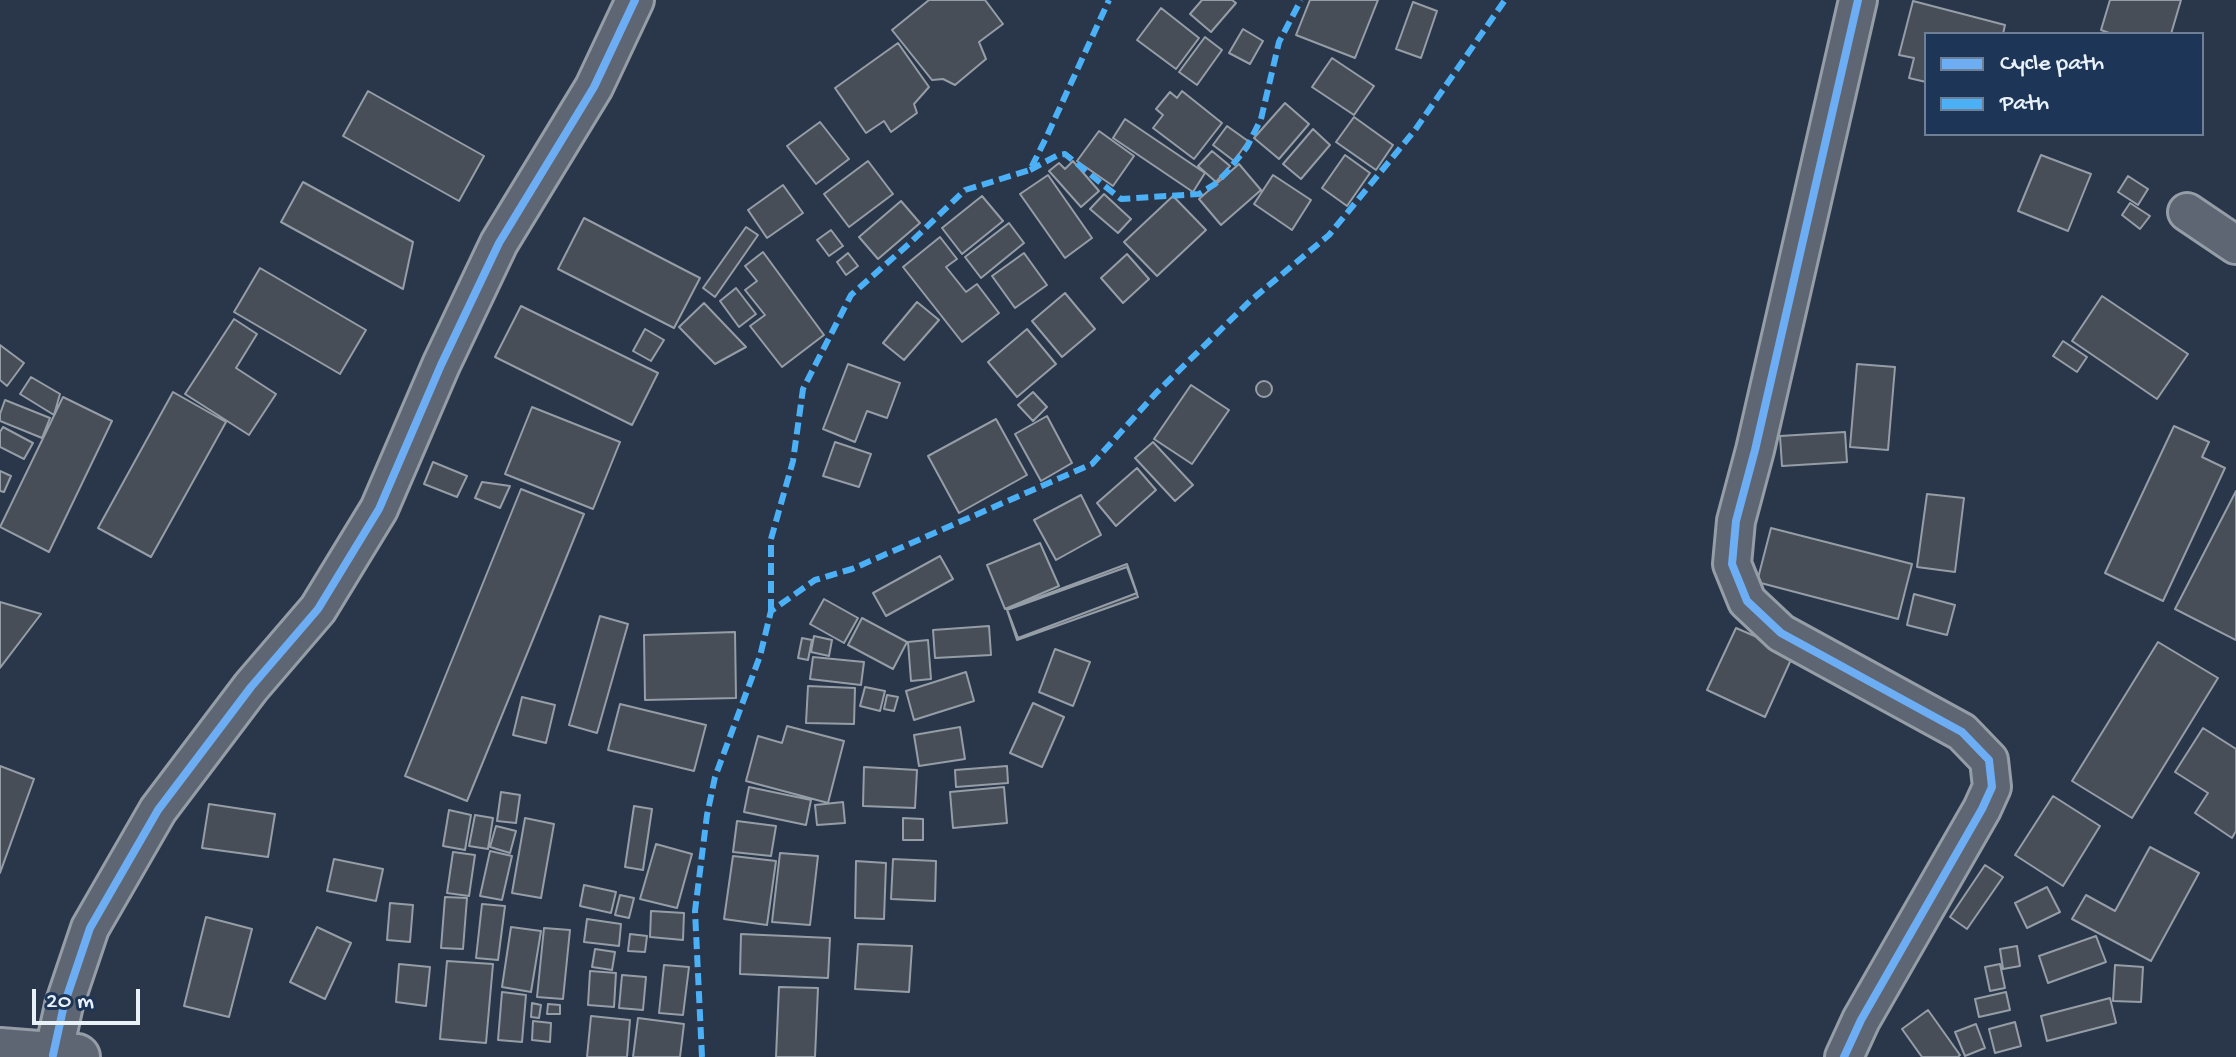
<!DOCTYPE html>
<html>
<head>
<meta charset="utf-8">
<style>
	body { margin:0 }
	#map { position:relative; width:2236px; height:1057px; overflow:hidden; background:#2a374a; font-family:"Gochi Hand",sans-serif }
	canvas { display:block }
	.legend { position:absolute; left:1924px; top:32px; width:280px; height:104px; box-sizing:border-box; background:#1d3557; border:2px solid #6e8097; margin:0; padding:10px 14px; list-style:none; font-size:24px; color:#e8f1f8 }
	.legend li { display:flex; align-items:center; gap:16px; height:40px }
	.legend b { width:40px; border:2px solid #6e8097 }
	.scale { position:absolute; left:32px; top:989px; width:108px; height:36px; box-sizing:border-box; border:4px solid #e8f1f8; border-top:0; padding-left:10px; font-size:24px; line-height:28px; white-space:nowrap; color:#e8f1f8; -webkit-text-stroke:6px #1d3557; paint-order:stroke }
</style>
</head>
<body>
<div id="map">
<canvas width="2236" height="1057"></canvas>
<ul class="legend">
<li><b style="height:10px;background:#6dadf4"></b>Cycle path</li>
<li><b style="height:10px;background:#4cb0f7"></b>Path</li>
</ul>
<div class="scale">20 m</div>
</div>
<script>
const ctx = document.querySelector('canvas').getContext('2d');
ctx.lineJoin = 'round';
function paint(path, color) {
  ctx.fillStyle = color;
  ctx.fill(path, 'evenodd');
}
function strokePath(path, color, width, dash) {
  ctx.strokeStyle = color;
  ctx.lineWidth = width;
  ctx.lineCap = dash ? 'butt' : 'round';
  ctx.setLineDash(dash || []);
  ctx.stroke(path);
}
const building = new Path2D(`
	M929,0H985L1003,24L979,42L986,59L955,85L943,79L932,80L892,30Z
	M1202,0H1232L1236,3L1211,32L1190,14Z
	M1310,0H1378L1355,58L1296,35Z
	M2110,0H2181L2171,34H2112L2101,30Z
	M1913,1L2005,25L2003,34H1926V82L1909,78L1914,58L1899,55Z
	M1413,2L1437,11L1421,58L1396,49Z
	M1161,8L1199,38L1176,69L1137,40Z
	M1243,29L1263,41L1250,64L1229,53Z
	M1205,37L1222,50L1197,85L1179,72Z
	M898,43L929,87L914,104L917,113L891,132L884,121L866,133L835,88Z
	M1332,58L1374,86L1354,115L1312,87Z
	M368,91L484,156L459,201L343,136Z
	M1182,91L1222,123L1194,159L1153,128L1163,115L1156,109L1170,92L1177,98Z
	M1285,103L1309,124L1279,159L1254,138Z
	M1354,117L1393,145L1376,170L1336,142Z
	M1125,119L1205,173L1193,192L1113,138Z
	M820,122L849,159L816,184L787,146Z
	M1227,126L1248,141L1234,161L1213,145Z
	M1313,129L1330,145L1301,179L1283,164Z
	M1099,131L1134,156L1113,186L1077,161Z
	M1212,151L1230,166L1216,182L1198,166Z
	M1345,155L1370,173L1347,206L1322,188Z
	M2041,155L2091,174L2068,231L2018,211Z
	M868,161L893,194L849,227L824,194Z
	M1073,161L1099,191L1081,207L1049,171L1059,163L1065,169Z
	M1239,164L1261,190L1221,225L1199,199Z
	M1048,175L1092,238L1065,258L1020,194Z
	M1273,175L1311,200L1292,230L1254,204Z
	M2128,176L2148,189L2138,205L2118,192Z
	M303,182L413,242L403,289L281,222Z
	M783,185L803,213L767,238L748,210Z
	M1104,194L1131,219L1118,233L1090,209Z
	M982,196L1003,221L962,254L942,228Z
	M1173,196L1206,230L1157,276L1124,242Z
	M901,201L920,223L878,259L859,237Z
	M2130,203L2150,216L2140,229L2122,215Z
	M584,218L700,278L674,328L558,269Z
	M1009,223L1024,243L981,278L965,257Z
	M746,227L758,235L715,297L703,288Z
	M831,230L843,246L829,256L817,240Z
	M940,237L957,259L946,267L966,292L977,284L999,313L962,342L903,267Z
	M763,252L824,335L782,367L750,326L765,315L745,290L757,281L745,266Z
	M848,253L858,266L846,275L837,262Z
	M1024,253L1047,285L1015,308L992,276Z
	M1127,254L1149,279L1123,303L1101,278Z
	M260,268L366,330L340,374L234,312Z
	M736,288L756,314L739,327L720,301Z
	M1065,293L1095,329L1062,357L1032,321Z
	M2102,296L2188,354L2157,399L2072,341Z
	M917,302L939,320L904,360L883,343Z
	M704,303L746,347L715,364L679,327Z
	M521,306L658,373L632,425L495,357Z
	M234,319L257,334L236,368L276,394L249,435L185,394Z
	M645,329L664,340L651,361L633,351Z
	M1027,329L1056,364L1017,397L988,362Z
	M2063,341L2087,357L2077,372L2053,356Z
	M0,345L24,363L7,386L0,380Z
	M848,364L900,383L887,418L867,411L855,442L823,429Z
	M1857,364L1895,367L1888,450L1850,447Z
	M31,377L60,394L54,415L20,394Z
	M1256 389a8 8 0 1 1 16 0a8 8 0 1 1-16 0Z
	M1191,385L1229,410L1192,464L1154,439Z
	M173,392L226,422L151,557L98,528Z
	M1033,392L1047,407L1033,421L1018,405Z
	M63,397L112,421L49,552L0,527Z
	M5,400L50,418L42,438L0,421V414Z
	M532,407L620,442L593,509L505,474Z
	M1047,416L1072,463L1041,481L1015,434Z
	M996,419L1027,475L959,513L928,456Z
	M2174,426L2209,442L2202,457L2225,468L2163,601L2105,573Z
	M3,427L33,443L24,459L0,447V432Z
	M1845,432L1847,462L1782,466L1780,436Z
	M835,442L871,454L859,487L823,476Z
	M1153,442L1193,485L1175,501L1135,458Z
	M433,462L467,476L457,497L424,484Z
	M1137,468L1156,490L1116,526L1097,503Z
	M0,471L11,476L4,492L0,491Z
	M482,482L510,486L500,508L475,498Z
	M521,489L584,514L467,801L405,776Z
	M2236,491V640L2175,609Z
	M1927,494L1964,498L1955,572L1917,567Z
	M1081,495L1101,535L1056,560L1034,520Z
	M1771,528L1912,564L1898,619L1757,582Z
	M1040,543L1059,586L1005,609L987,565Z
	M940,556L953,579L886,616L873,593Z
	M1127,564L1137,593L1018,638L1007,609Z
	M1127,567L1138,597L1017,640L1007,610Z
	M1914,594L1955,605L1947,635L1907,625Z
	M824,599L858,618L844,643L810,624Z
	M0,602L41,614L0,668Z
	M600,616L628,624L597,733L569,725Z
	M862,618L907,642L893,669L848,645Z
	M989,626L991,655L935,658L933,630Z
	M1736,628L1794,653L1765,717L1707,690Z
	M735,632L736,698L645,700L644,635Z
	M814,636L832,640L829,656L811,652Z
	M802,638L812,640L808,660L798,658Z
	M928,640L931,679L911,681L908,642Z
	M2158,642L2218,678L2132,818L2072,781Z
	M1055,649L1090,662L1073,706L1039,692Z
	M813,657L864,662L861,685L810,679Z
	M966,672L974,701L914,720L906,691Z
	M808,686L855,688L854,724L806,723Z
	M865,687L885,691L880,711L860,706Z
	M887,695L898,697L894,711L884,709Z
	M522,697L555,705L546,743L513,735Z
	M1033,703L1064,717L1042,767L1010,753Z
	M620,704L706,725L694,771L608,750Z
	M787,726L844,741L828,803L746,781L758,736L782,743Z
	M960,727L965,759L919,766L914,735Z
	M2203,728L2236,749V831L2232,838L2195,813L2208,793L2175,772Z
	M0,766L34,779L0,873Z
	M1007,766L1008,783L956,787L955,770Z
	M864,767L917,770L915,808L863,806Z
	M749,787L811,800L806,825L744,812Z
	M1004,787L1007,823L953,828L950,792Z
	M501,792L520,795L516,823L497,821Z
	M2053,796L2100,826L2063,886L2015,855Z
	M843,802L845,823L817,825L815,805Z
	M209,804L275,814L268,857L202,848Z
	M634,806L652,809L643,870L625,867Z
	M449,810L471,815L465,850L443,846Z
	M475,815L493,818L488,849L469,846Z
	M525,818L554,824L541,898L512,893Z
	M903,818L923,819V840H903Z
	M737,821L776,826L771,856L733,852Z
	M496,826L516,831L510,853L490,847Z
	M656,844L692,854L677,908L640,899Z
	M2150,847L2199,873L2151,961L2072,919L2086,895L2115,911Z
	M490,851L512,856L502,900L480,896Z
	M453,852L475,855L469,896L447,893Z
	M780,853L818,856L810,925L772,922Z
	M733,856L776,861L767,925L724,919Z
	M334,859L383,869L376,901L327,891Z
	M893,859L936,861L935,901L891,899Z
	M856,861L886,863L884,919L855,918Z
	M1985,865L2003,877L1967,929L1950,917Z
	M584,885L616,892L611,913L580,906Z
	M2047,887L2060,912L2027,928L2015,903Z
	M620,895L634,898L629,918L615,915Z
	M445,897L467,898L463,949L441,948Z
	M390,903L413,905L410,942L387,940Z
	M482,904L505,906L498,960L476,958Z
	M651,911L684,913L683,940L650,937Z
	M206,917L252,929L229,1017L184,1006Z
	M587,919L621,924L619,946L584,942Z
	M317,927L351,943L325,999L290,982Z
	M511,927L541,931L531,992L502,987Z
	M544,928L570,930L563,999L537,997Z
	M630,934L647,936L645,952L628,951Z
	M741,934L830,938L828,978L740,974Z
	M2096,936L2106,962L2048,983L2039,956Z
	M858,944L912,946L909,992L855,989Z
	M2017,946L2020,966L2003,969L2000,949Z
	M595,949L615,952L612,970L592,967Z
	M447,961L493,964L486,1043L440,1039Z
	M399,964L430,967L426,1006L396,1002Z
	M2000,964L2005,988L1990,991L1985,967Z
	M664,965L689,967L683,1015L659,1013Z
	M2115,965L2143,967L2141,1002L2113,1001Z
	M590,971L616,973L614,1007L588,1005Z
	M622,975L646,977L643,1010L619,1008Z
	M779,987L818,988L815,1057H776Z
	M502,992L526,995L522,1042L498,1040Z
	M2006,992L2010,1010L1979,1017L1975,999Z
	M2110,998L2116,1023L2047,1041L2041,1016Z
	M532,1003L541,1005L539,1018L531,1017Z
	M548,1004L560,1005V1014H547Z
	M1928,1010L1960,1055L1958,1057H1922L1902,1029Z
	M591,1016L630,1020L627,1057H587Z
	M638,1018L684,1024L680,1057H633Z
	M533,1021L551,1023L550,1042L532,1040Z
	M2015,1022L2021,1046L1995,1053L1989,1029Z
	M1976,1024L1985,1048L1965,1056L1955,1032Z`);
paint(building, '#474e57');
strokePath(building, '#959da7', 2);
const street = new Path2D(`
	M2187,212L2236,245
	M53,1055L64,1005L90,928L158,810L251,687L318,609L379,509L441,365L499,243L594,87L635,0
	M1844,1057L1861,1020L1982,809L1992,787L1989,760L1962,732L1781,633L1747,601L1732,564L1736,521L1755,450L1858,0`);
const secondary = new Path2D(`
	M0,1051L77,1057`);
strokePath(street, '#959da7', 42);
strokePath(secondary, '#959da7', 50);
strokePath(street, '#5d6672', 36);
strokePath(secondary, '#5d6672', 44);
strokePath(new Path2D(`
	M1030,170L1058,155L1065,154L1121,199L1199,194L1215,184L1227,172L1247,147L1261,119L1279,42L1301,0
	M771,611V539L793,461L803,389L851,295L911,242L965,190L1030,170L1046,138L1109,0
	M702,1057L695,911L707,815L715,777L760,656L771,611L815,580L852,569L1092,464L1157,392L1250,301L1329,235L1415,130L1505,0`), '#4cb0f7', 6, [12, 6]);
strokePath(new Path2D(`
	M53,1055L64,1005L90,928L158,810L251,687L318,609L379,509L441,365L499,243L594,87L635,0
	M1844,1057L1861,1020L1982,809L1992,787L1989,760L1962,732L1781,633L1747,601L1732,564L1736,521L1755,450L1858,0`), '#6dadf4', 8);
</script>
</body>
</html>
